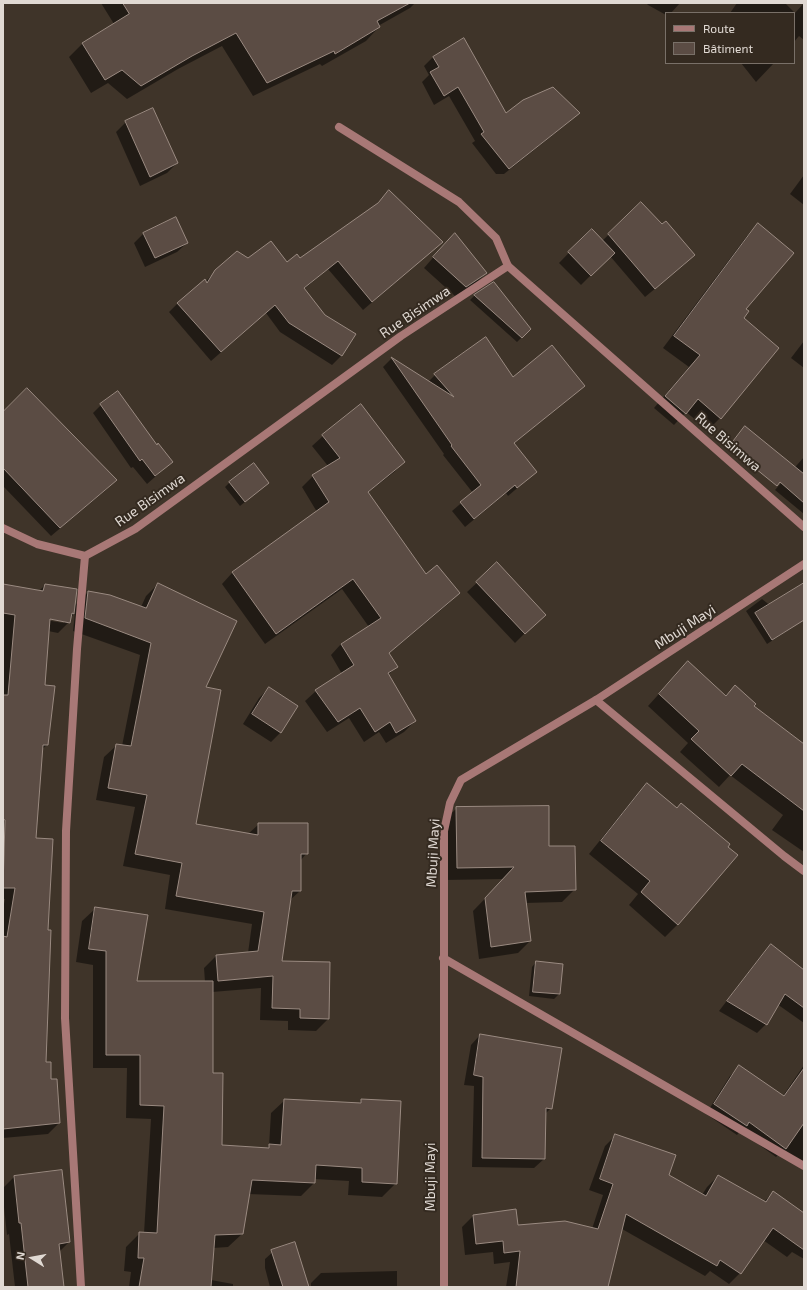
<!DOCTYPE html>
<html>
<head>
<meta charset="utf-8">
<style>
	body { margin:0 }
	#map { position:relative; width:807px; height:1290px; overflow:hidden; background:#3f3429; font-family:"Exo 2",sans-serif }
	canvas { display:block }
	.frame { position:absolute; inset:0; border:4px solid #e0d9d3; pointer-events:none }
	.legend { position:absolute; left:665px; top:12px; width:130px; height:52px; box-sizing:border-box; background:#342a20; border:1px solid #797068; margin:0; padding:5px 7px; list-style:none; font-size:12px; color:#e0d9d3 }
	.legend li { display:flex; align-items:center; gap:8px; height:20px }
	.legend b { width:20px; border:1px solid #797068 }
	.north { position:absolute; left:12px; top:1238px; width:40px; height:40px; -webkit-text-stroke:3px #342a20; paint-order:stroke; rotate:281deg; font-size:11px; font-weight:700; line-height:16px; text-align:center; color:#e0d9d3 }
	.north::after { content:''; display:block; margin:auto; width:14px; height:18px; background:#e0d9d3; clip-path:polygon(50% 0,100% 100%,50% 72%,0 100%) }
</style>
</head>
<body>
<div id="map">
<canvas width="807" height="1290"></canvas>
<div class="frame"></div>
<ul class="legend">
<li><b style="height:5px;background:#a87876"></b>Route</li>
<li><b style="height:11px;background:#5b4c44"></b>Bâtiment</li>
</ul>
<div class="north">N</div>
</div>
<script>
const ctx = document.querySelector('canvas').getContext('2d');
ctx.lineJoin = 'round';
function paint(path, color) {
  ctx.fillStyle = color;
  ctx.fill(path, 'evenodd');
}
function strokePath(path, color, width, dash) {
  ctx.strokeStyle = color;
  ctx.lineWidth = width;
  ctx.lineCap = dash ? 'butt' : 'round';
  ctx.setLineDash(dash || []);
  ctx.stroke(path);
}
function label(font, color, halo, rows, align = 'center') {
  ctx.font = font + ' "Exo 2",sans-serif';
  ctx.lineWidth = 4;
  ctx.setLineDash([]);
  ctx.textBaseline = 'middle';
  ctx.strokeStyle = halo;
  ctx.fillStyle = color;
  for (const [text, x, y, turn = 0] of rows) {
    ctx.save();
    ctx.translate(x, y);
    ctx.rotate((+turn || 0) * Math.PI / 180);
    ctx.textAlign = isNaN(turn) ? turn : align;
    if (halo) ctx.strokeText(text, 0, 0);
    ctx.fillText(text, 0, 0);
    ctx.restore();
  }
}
paint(new Path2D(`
	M101,3H415L410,8L378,26L379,27L366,41L322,66L320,64L253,96L222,46L178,69L127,99L108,83L91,93L69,57L83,43L114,24Z
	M646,3H680L671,13H666V15L648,5Z
	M737,3H785L795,13L804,3V40L799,36L794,42V13H730Z
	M433,57L506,115L578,113L569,122L504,174H496L472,143L475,141L449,96L434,105L422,82L429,75L424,66Z
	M741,63H774L756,82Z
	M126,122L177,163L167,173L140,186L116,132Z
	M804,175V205L790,194Z
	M381,200L432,251L363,310L328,269L304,289L324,315L354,335L341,356L332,365L280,332L266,313L211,361L169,312L178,303L205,282L216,271L248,260L287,264L300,259L376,206Z
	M641,204L685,264L645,297L610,256L581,285L559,263L591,230L602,241Z
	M759,225L744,309L720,418L708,430L686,412L674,425L654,408L689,367L663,348L747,236Z
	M144,233L187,243L177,252L145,267L134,243Z
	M445,244L486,273L476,283L455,296L424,268Z
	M475,295L530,329L517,342L470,300Z
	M804,341V368L791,358Z
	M391,359L428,382L435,375L512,378L575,394L513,444L536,472L508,496L506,493L465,527L452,511L473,493L443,455L444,454L383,367Z
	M101,405L172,462L147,484L133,467L131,468L93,413Z
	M3,414L116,480L107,489L51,536L3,486Z
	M323,436L404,462L393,473L367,493L426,576L459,593L448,604L388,654L396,667L388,675L415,721L404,732L386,743L379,732L364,742L349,718L327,732L305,701L316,691L342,674L331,655L341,644L369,627L342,589L265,644L222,584L232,573L317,512L302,487L313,476L328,466L312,446Z
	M804,457V514L775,490Z
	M230,482L268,483L240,506L225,487Z
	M497,564L534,624L515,643L467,592Z
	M158,584L204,687L195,825L248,834L259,824L307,853L300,861V891L289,901L281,962L328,1019L316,1031L288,1030V1021L260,1020L261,988L212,992V1074L221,1146L267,1148L269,1146L271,1113L285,1100L358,1104L362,1100L396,1183L382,1197L348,1195L349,1181L314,1179V1183L301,1196L248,1194L242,1234L228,1247L213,1248L211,1280L233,1284V1287H129L131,1272L124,1271L126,1247L140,1233H144L151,1119L126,1118L127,1068H93V965L76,962L82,921L96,908L136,982H205L204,968L216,956L248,953L252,924L165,909L170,875L123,866L135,807L96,800L104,757L117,745L122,746L140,655L73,631L75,613L70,618L69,622L58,633L48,631L44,685L47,745L41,750L34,839L47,931L45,1063L50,1080L59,1123L48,1134L3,1138V909L5,899H3V585L38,592L45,585L74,606L88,592L110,596L141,607L146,596ZM45,618L64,621V623L45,620Z
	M762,599L795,625L790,629L767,644L746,611Z
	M677,674L725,696L735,687L752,706L804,745V852L772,830L783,815L730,775L719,787L680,752L688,743L648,706Z
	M269,688L281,732L271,742L243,724L259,698Z
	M647,785L678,924L665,937L629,905L638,894L589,854L635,797Z
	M457,808L548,848L575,889L562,902L525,903L530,941L518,953L479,959L473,911L504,879L445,880L444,820Z
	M771,946L804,972V1023L777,1004L766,1024L757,1033L719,1011L762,955Z
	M536,962L559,994L554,999L529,996L532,967Z
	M480,1035L551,1108L545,1114L544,1159L534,1168L472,1167L474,1086L464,1085L471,1045Z
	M804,1065V1165L782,1151L776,1157L740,1131L737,1135L706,1114L730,1076L740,1067L783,1096Z
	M616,1135L668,1176L702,1195L707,1187L718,1176L764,1202L773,1192L804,1214V1259L792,1252L787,1257L763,1240L740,1273L729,1284L710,1271L705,1276L622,1229L606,1287H506L510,1262L494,1264L493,1252L465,1255L462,1227L473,1216L517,1226L592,1229L603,1195L589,1190L605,1146Z
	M14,1177L69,1242L59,1252L63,1287H15L9,1234L7,1235L3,1198V1188Z
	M275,1250L305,1287H270L265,1268V1259Z
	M397,1271V1287H311V1283L321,1273Z`), '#0007');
const building = new Path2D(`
	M123,3H410L377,21L380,27L335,54L334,51L267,83L236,33L192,56L141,86L122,70L105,80L82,43L129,14Z
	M464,38L506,113L523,100L553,87L580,113L509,169L481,134L484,132L458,87L444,96L430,72L439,67L433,57Z
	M153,108L178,163L150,177L125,121Z
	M389,190L443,242L372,302L338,261L304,288L325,315L356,334L342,356L289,323L275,305L221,352L177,303L205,279L207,283L215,270L237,251L248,258L271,241L287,262L297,254L300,258L378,203Z
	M641,202L662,224L666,221L695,255L655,289L608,234Z
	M176,217L188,243L155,258L143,233Z
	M758,223L794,253L746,309L749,311L744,318L779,348L721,419L698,399L686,414L665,396L700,355L674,336Z
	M592,229L615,253L591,276L568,252Z
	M455,233L487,273L466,287L433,257Z
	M494,282L531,329L522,338L474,295Z
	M486,337L513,377L552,345L585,386L514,443L537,472L517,488L515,485L474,519L460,502L481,485L451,446L452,445L391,357L454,397L434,374Z
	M27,388L117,480L60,528L3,468V412Z
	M118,391L157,445L158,443L173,462L155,476L142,459L140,461L100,404Z
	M361,404L405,462L368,492L426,574L437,565L460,593L389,653L398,667L388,673L416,721L396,733L390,722L375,732L360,708L338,722L315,690L354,665L341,644L381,618L353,579L276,634L232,572L329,502L312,475L340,458L322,435Z
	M745,426L804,474V503L780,482L777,486L729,447Z
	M254,463L269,483L245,502L229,482Z
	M497,562L546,615L525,634L476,582Z
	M158,583L237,621L206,687L221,690L196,824L258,835V823H308V854H301V891H292L282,961L330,962L329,1019L300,1018V1009L272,1008L273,976L218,981L216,955L258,951L264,912L176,896L182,863L135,854L147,795L108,788L116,744L131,746L151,643L85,618L88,591L110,595L146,608Z
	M804,583V620L772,640L755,613Z
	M3,584L43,591L45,584L77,589L74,614L72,613L70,623L50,619L45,685L55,686L48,745H43L36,838L53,839L48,930H51L46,1062H51V1079H57L60,1123L3,1129V936L7,937L15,888H3L5,820L3,819V695H8L15,615L3,613Z
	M688,661L726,696L735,685L756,704L754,706L804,744V811L742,764L731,776L691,739L699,731L659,694Z
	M269,687L298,706L281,733L252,714Z
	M647,783L677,808L681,803L730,844L728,847L738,855L678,925L641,892L650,881L601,841Z
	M549,806V846H575L576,890L525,892L531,941L491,947L485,898L514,867L457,868L456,807Z
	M95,907L148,915L137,981H213V1073H223L222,1145L269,1148V1144L281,1145L284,1099L361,1103V1099L401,1101L397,1184L362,1182V1168L316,1165L315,1183L252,1180L243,1234L215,1235L211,1287H139L144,1258H138L139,1232L157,1233L164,1106L140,1105V1055H106V951L89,949Z
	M771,944L804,970V1008L785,994L767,1025L727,1001Z
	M536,961L563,964L560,994L533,992Z
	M480,1034L562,1048L552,1109L546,1108L545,1159L482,1158L483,1077L474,1075Z
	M739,1065L784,1096L804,1068V1123L786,1149L749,1122L747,1126L714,1104Z
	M615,1134L676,1155L669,1175L706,1196L718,1175L766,1202L773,1191L804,1213V1250L773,1228L741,1274L720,1260L717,1266L626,1214L608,1287H516L520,1251L504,1253L503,1241L476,1244L473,1215L516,1209L518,1225L565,1221L598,1229L613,1184L600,1179Z
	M62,1170L70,1242L59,1244L64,1287H28L21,1223H19L14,1176Z
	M295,1242L309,1287H283L271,1250Z`);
paint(building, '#5b4c44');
strokePath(building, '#9a8a81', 1);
strokePath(new Path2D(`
	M339,127L459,202L496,238L508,266
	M596,700L784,856L804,871
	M443,958L804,1166
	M81,1287L65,1018L66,831L77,649L85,556`), '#a87876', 8);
strokePath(new Path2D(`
	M3,528L37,544L85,556L135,529L401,336L508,266L804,527
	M444,1287V831L450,803L461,780L596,700L804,564`), '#a87876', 8);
label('14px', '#e0d9d3', '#342a20', [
	["Rue Bisimwa",415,312,-34],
	["Rue Bisimwa",728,442,41],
	["Rue Bisimwa",150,500,-35],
	["Mbuji Mayi",685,627,-33],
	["Mbuji Mayi",433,853,-87],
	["Mbuji Mayi",430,1177,-90]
]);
</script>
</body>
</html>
